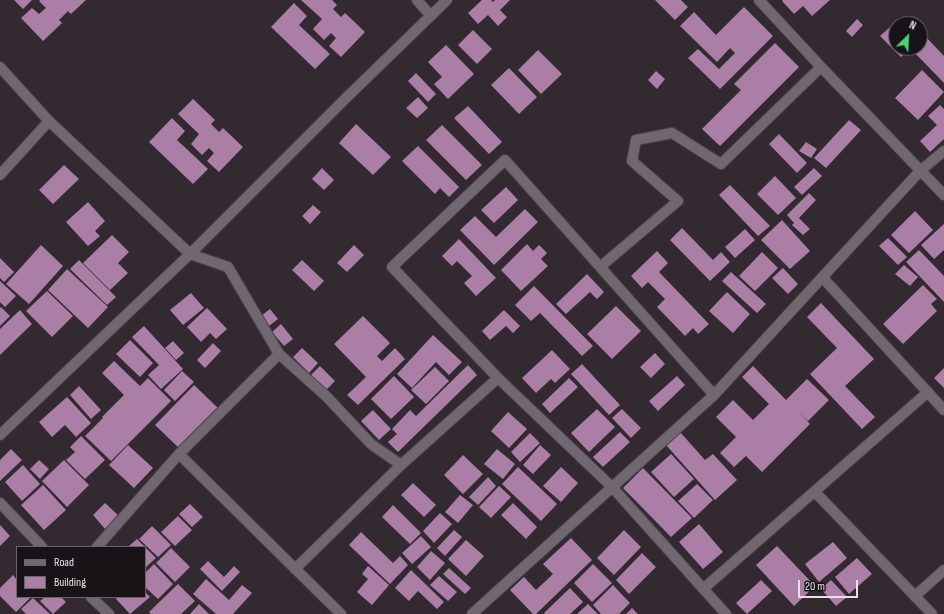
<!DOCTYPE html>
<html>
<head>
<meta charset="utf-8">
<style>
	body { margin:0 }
	#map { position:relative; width:944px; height:614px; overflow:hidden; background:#322931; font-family:"Sofia Sans Condensed",sans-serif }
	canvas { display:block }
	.legend { position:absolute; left:16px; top:546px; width:130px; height:52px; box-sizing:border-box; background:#171317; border:1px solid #6a656a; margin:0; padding:5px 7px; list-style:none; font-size:12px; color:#e7e1e6 }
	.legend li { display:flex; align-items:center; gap:8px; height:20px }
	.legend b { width:20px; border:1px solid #6a656a }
	.north { position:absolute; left:888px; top:16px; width:40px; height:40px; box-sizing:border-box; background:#171317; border:1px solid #6a656a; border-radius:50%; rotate:24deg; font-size:11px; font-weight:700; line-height:16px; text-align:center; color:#e7e1e6 }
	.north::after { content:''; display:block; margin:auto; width:14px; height:18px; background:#47d779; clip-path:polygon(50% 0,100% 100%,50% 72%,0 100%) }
	.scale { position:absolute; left:798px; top:580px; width:60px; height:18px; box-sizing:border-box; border:2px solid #e7e1e6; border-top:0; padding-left:5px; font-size:12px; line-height:14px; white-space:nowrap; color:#e7e1e6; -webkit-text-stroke:3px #171317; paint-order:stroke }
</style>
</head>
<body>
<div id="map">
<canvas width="944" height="614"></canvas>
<ul class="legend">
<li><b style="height:5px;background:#716770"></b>Road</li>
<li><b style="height:11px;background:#ab7fa5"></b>Building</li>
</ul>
<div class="north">N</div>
<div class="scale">20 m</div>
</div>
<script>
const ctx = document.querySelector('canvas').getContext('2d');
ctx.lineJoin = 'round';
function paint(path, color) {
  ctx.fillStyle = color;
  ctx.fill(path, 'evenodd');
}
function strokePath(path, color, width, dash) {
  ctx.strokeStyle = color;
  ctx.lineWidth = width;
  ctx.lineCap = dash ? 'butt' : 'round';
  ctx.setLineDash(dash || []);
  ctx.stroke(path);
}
paint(new Path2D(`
	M14,0H32L23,9Z
	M40,0H86L71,14L68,11L59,20L62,23L43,41L21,18L32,8L39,14L46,8L39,1Z
	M301,0H332L337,5L333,9L341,17L345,13L365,32L341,57L329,46L336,38L331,33L324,40L313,29L322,19Z
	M482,0H491L493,2L495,0H510L500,10L507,17L498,26L488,15L478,24L468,13Z
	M655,0H681L688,7L675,20Z
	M783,0H830L812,16L803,6L794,14L782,1Z
	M294,3L307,16L299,25L330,54L315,69L271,27Z
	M744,7L773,36L720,89L688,58L698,49L719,69L735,53L730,48L717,62L680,26L694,12L716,35Z
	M857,19L863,25L852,37L846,31Z
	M889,28L896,35V48H910L901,57L880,36Z
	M473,30L492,49L477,64L458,45Z
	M925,36L944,56V83L911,49L913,48H920V41Z
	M775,43L799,67L720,146L702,129L741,90L734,84Z
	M446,45L474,74L448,99L434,84L442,77L428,62Z
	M538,50L562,74L541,94L518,70Z
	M509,68L537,97L519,114L491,85Z
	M922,70L944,92L918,120L895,98Z
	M656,71L665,79L657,89L648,80Z
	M416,73L436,94L428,102L408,81Z
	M418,97L428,108L417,118L406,108Z
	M193,99L215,120L211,124L219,132L223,128L243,147L219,172L207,161L214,153L209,148L202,155L191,144L199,134L178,114Z
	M940,105L944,109V139L930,152L920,141L937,125L928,116Z
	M468,106L502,142L489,154L454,118Z
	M172,118L185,131L177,140L208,169L193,184L149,142Z
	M849,120L861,130L826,168L814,158Z
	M356,124L391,157L373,175L339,143Z
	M442,125L482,165L466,180L426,140Z
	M779,134L807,163L797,173L769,144Z
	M806,142L817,149L811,158L799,151Z
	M418,146L459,187L449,197L440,188L435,194L402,161Z
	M64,165L79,179L53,204L39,190Z
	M322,168L334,180L324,190L312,179Z
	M814,168L822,176L802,195L794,187Z
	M775,176L796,198L778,215L757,194Z
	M730,185L770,226L758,236L719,195Z
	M506,187L518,200L494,223L481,210Z
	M809,193L816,200L799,218L810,229L803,235L792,225L794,223L787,215Z
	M88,202L105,221L95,231L100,236L88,246L66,222Z
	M313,205L321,212L310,224L302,216Z
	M525,209L538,222L494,265L460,230L475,216L496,237Z
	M915,211L933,230L909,253L891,235Z
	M782,220L810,251L790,269L761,240Z
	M944,224V250L934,259L921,245Z
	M682,228L713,260L721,252L730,262L710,281L670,240Z
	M745,229L755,240L735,258L725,247Z
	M112,235L129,252L118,263L128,273L110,290L83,263Z
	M888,238L907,257L898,265L879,246Z
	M459,239L496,278L476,296L464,283L472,276L457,261L452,266L442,256Z
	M527,244L533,251L539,245L547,253L541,259L548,266L521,291L501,270Z
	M41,245L63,266L29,304L6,284Z
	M354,245L364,255L347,272L337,263Z
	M919,250L944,276V302L906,262Z
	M657,251L668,263L659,272L709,324L698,334L693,328L685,336L657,307L665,299L648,282L642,288L631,276Z
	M762,252L778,268L755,291L739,276Z
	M0,258L14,272L4,282L0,278Z
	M79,260L116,297L107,305L70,269Z
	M302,260L324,281L314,291L292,270Z
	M904,265L918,277L910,286L895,274Z
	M783,268L798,284L788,294L772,278Z
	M67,269L108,307L88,328L48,290Z
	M731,272L766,304L757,313L722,281Z
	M587,274L604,292L597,299L590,292L566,314L556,304Z
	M0,281L16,296L5,307L0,302Z
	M923,285L937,299L931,304L937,311L903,344L883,324Z
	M534,286L593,346L582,356L540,313L531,321L515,305Z
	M47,291L73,316L52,337L26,311Z
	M727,292L750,314L733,333L709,311Z
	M191,293L204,308L183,325L170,310Z
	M821,303L874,359L845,386L875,417L862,429L810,374L837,348L807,317Z
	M616,306L641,331L612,359L587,334Z
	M1,307L10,316L0,326V308Z
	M207,308L227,329L216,339L210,333L201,342L187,327Z
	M270,309L278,319L269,326L261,316Z
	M20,310L32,324L0,355V329Z
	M504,310L520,326L513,333L506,326L490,340L482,331Z
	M363,316L390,343L377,356L382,361L395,348L405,359L358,405L347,395L366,377L334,344Z
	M281,324L293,339L284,346L272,332Z
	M144,326L183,369L161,389L148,375L159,365L132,337Z
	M433,335L462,362L449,375L436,362L412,388L397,374Z
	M130,340L153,363L140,377L116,354Z
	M173,341L184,353L176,360L165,348Z
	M213,343L221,351L205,368L197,360Z
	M302,348L318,363L309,373L293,357Z
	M552,350L570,369L555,383L551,379L536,393L522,378Z
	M655,353L665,364L651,378L640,367Z
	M114,361L140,386L148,378L171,401L111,461L85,436L103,418L102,417L124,395L102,373Z
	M582,364L620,405L609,415L571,374Z
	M468,365L477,375L398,452L388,442L397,434L392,429L410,410L416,416Z
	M320,366L335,381L326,390L311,375Z
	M753,366L786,400L807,379L829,400L808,421L799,412L810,424L762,472L746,456L734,467L720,453L736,437L716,417L733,400L753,420L769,404L742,377Z
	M435,367L449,381L426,404L411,390Z
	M944,368V388L934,378Z
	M182,371L194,382L175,401L164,390Z
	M394,376L414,397L391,419L371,399Z
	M677,376L685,385L658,411L649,401Z
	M569,378L578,387L550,413L542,404Z
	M194,385L219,409L180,449L155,425Z
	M79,386L101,410L91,419L70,395Z
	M67,397L91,423L76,437L65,425L52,437L39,422Z
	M597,409L615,427L589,452L571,433Z
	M622,409L641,428L631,438L612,418Z
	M373,410L391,429L379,440L361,421Z
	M508,412L527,429L509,448L491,431Z
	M620,432L630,442L603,467L593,457Z
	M680,432L705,460L713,454L737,480L715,500L666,445Z
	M530,433L540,443L520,462L511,452Z
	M81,436L105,460L85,479L66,460L75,452L70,447Z
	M128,445L153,468L134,488L109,465Z
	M540,445L551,455L533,474L523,465Z
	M11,449L22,460L0,481V460Z
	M497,449L515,464L503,479L484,464Z
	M671,454L694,479L674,497L651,472Z
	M463,455L483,474L463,494L444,475Z
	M39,460L49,469L40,479L30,469Z
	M64,460L89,485L67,507L42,481Z
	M23,465L40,484L22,501L5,482Z
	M518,467L557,504L541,521L502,484Z
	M561,467L578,483L561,502L543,486Z
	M643,468L692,518L671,537L623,488Z
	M488,477L496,486L478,505L469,497Z
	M413,483L436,505L424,517L401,495Z
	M697,484L713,500L694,518L678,501Z
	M43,485L66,510L44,530L21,505Z
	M499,486L511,497L491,518L479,507Z
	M460,495L473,505L458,523L445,512Z
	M105,503L119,516L105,529L93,515Z
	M513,503L537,527L526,539L501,515Z
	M190,504L203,517L192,527L179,514Z
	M393,505L421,533L410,544L382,517Z
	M440,513L452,524L434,543L423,531Z
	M178,516L192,530L175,546L161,532Z
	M699,524L723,552L703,569L679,542Z
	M0,525L10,536L0,546Z
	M152,526L171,545L158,557L139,539Z
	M454,530L462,537L445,556L437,548Z
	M624,530L641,547L614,575L597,558Z
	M361,532L393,563L400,556L408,565L390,584L349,545Z
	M421,536L431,547L412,564L402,553Z
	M571,538L592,560L536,614H533L510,590L524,577L536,590L553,574L543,564Z
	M137,539L156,558L145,568V547H128Z
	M466,540L484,556L466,576L448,559Z
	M833,542L847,558L819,582L805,564Z
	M777,546L815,586L794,606L756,565Z
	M171,548L190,567L175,582L156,563Z
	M431,551L445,563L430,580L417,567Z
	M642,553L656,567L629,594L616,580Z
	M857,558L872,574L849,594L835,577Z
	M208,561L224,577L234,566L240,572L222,591L200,569Z
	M154,564L173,584L158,599L145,587V573Z
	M593,564L612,583L592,602L574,583Z
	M368,566L389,585L372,605L357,592L368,579L362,574Z
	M449,568L471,588L465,594L443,574Z
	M411,570L444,602L437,609L418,591L409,601L395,588Z
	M13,575L17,580V597H31L16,612L0,596V588Z
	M439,576L457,592L448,601L430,585Z
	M206,579L229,600L242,585L252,593L233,614H216L193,594Z
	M761,580L772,591L747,614L736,603Z
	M831,580L847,597L836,606L821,589Z
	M178,584L195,601L181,614H151L149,612Z
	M613,585L630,603L619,614H601L593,605Z
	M570,588L583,602L570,614H545L544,613Z
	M145,592L150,597L130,614L116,599L118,597H145Z
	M45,597H61L66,602L53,614L40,601Z
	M33,598L50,614H26L21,609Z
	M199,604L209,614H190Z
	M588,604L598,614H577Z
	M632,608L638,614H626Z`), '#ab7fa5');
const street = new Path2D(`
	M417,0L430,15
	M759,0L821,67L944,195
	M0,67L49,121L190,254L228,267L279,354L327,397L371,444L401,465
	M0,175L49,121
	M600,267L678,201L632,161L636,140L672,133L721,164L821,67
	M823,278L944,410
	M714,395L505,160L392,267L498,378L612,487L726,614
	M0,435L190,254L345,99L447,0
	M179,454L341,614
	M815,492L932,614
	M0,503L42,547
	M97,547L179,454L279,354
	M295,569L401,465L498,378
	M703,589L928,392
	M915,596L944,570
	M91,597L109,614
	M472,614L714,395L920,171L944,151`);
strokePath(street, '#4b444a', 12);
strokePath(street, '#716770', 10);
</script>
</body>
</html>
